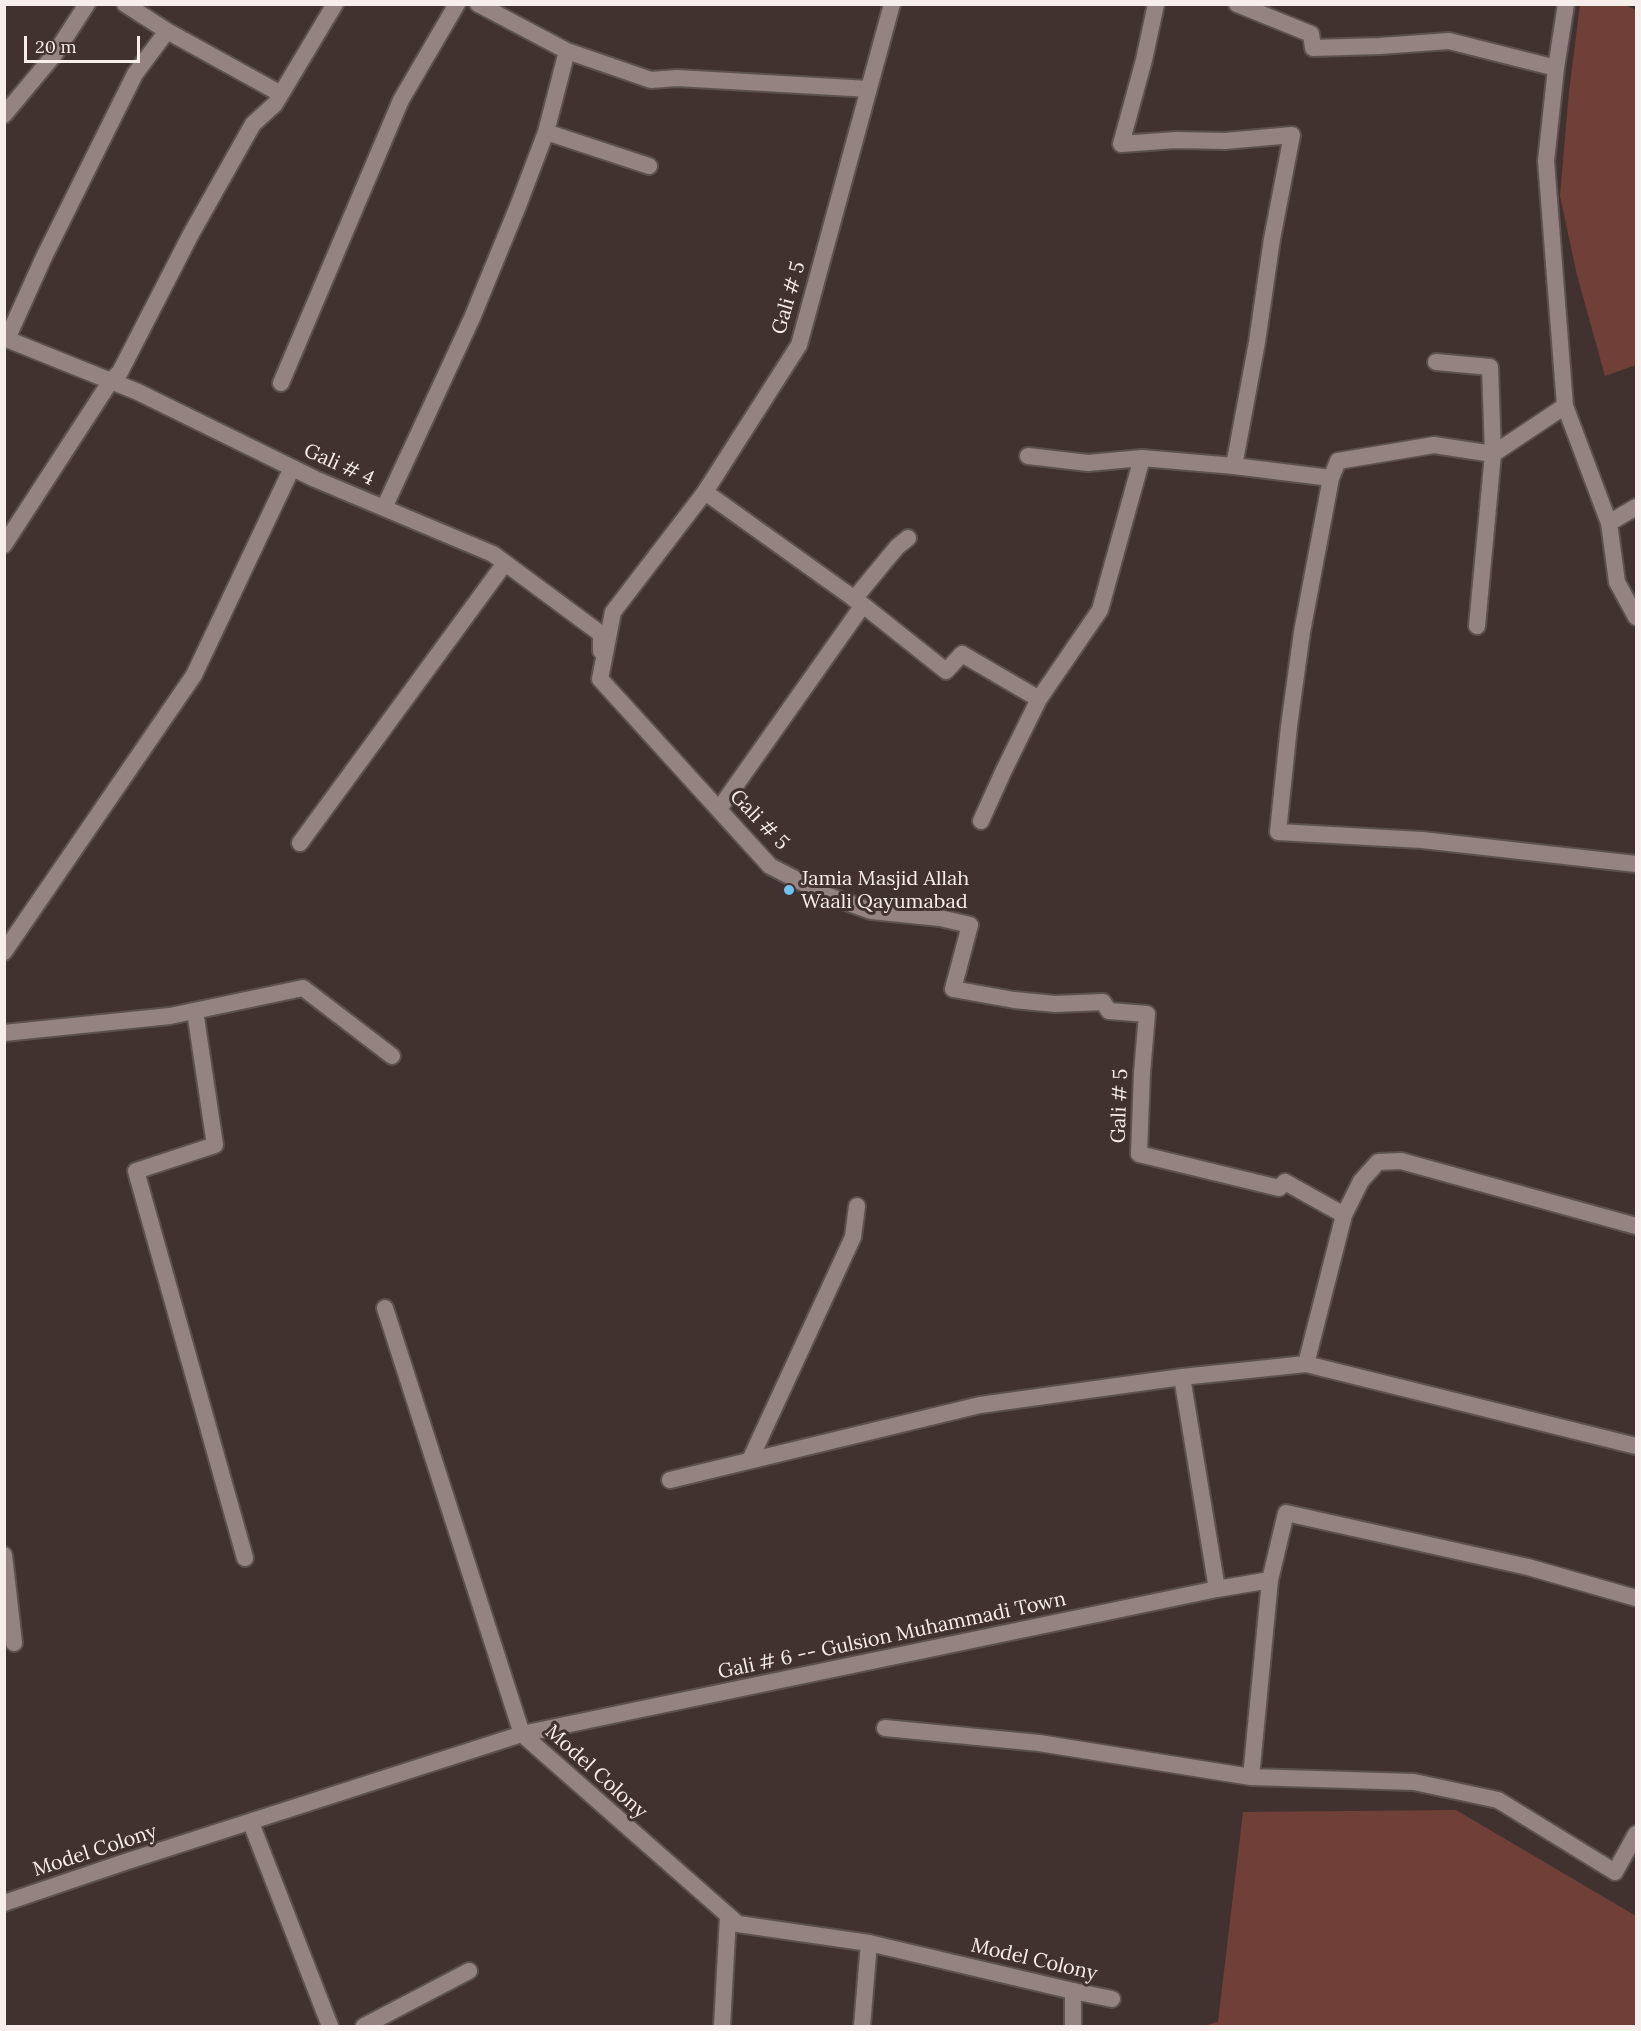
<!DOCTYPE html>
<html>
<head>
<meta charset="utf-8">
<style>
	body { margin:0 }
	#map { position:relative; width:1641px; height:2031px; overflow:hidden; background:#413230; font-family:Lora,serif }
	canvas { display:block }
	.frame { position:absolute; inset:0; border:6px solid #f7eeec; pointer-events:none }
	.scale { position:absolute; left:24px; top:36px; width:116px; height:27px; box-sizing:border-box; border:3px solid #f7eeec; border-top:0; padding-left:8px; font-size:18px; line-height:21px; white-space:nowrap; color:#f7eeec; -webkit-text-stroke:4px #413230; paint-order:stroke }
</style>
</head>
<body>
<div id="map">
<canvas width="1641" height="2031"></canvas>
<div class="frame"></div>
<div class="scale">20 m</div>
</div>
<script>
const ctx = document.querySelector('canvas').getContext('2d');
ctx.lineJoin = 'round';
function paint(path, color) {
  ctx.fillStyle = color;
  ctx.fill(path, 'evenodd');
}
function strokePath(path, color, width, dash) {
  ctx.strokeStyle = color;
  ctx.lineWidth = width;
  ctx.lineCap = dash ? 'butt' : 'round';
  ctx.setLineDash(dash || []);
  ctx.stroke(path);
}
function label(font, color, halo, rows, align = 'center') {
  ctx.font = font + ' Lora,serif';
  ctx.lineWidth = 6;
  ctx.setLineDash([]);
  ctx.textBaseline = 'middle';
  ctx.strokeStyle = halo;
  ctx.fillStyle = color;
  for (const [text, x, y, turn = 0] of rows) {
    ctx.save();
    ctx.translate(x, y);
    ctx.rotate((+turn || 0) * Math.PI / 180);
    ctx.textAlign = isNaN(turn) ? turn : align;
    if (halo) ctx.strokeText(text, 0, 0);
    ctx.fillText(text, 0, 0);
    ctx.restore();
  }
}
paint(new Path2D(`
	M1580,5H1625L1636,10V365L1605,376L1577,275L1560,196L1569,92Z
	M1456,1810L1636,1916V2026H1203L1218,2022L1243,1812Z`), '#704038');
const pedestrian = new Path2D(`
	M4,1903L128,1861L522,1734L738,1924L869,1943L1073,1991L1112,1999`);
const minor = new Path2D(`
	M125,4L167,31L281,94
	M478,4L567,51L651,80L677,78L869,89
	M1156,4L1144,60L1121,144L1176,140L1225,141L1292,135L1272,239L1257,342L1234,466
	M1237,4L1311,34L1313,48L1380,46L1449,41L1556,68
	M1566,4L1556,68L1546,161L1565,406L1609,523L1617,582L1636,617
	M4,115L54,55L87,4
	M546,132L649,166
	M4,338L138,392L315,479L493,554L601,634V651
	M7,339L44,257L135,74L167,31
	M1436,362L1490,367L1493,454L1477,626
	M281,383L401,100L457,4
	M1028,456L1088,463L1142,458
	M1331,478L1302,632L1289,726L1278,832L1422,840L1636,864
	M705,492L863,605L719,809
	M384,508L472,318L518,206L546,132L567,51
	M1609,523L1636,507
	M4,545L110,382L120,372L191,234L253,124L275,104L335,4
	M854,599L897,547L908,538
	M863,605L946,671L962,654L1039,699L1100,610L1142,458L1234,466L1331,478L1338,461L1434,445L1493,454L1565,406
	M600,679L770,866L826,895L871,911L940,918L970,925L953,989L1014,1000L1055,1004L1103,1002L1109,1011L1147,1014L1142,1073L1139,1154L1279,1188L1285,1182L1344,1215
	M600,679L613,612L705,492L799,345L892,4
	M981,821L1004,770L1039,699
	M300,843L505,563
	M4,952L194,675L292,468
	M195,1011L215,1145L136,1171L245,1558
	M4,1033L170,1016L303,988L392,1056
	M385,1308L522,1734L1217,1589L1270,1580
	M1306,1364L1344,1215L1361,1181L1378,1162L1401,1161L1636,1226
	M1182,1377L1217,1589
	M750,1460L853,1237L857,1206
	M670,1480L980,1405L1182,1377L1306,1364L1636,1446
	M4,1555L14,1643
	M885,1728L1039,1743L1251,1777L1270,1580L1286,1513L1528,1567L1636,1598
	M1251,1777L1414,1782L1498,1800L1615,1872L1636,1834
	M251,1823L330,2026
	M364,2026L469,1971
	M722,2026L728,1917
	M862,2026L869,1943
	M1073,2026V1991`);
strokePath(pedestrian, '#5d514f', 20);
strokePath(minor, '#5d514f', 20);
strokePath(pedestrian, '#948380', 16);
strokePath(minor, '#948380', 16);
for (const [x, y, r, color] of [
	[789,890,6,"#70c1f4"]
]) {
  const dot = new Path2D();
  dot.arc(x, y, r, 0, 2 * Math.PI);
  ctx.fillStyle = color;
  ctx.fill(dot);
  strokePath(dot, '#413230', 2);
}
label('20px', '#f7eeec', '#413230', [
	["Gali # 5",789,298,-74],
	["Gali # 4",339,465,24],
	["Gali # 5",759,820,46],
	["Gali # 5",1120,1106,-88],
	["Gali # 6 -- Gulsion Muhammadi Town",892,1636,-12],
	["Model Colony",596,1772,42],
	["Model Colony",95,1851,-18],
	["Model Colony",1034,1960,13]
]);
label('20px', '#f7eeec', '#413230', [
	["Jamia Masjid Allah",801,879],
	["Waali Qayumabad",801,902]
], 'left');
</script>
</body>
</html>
